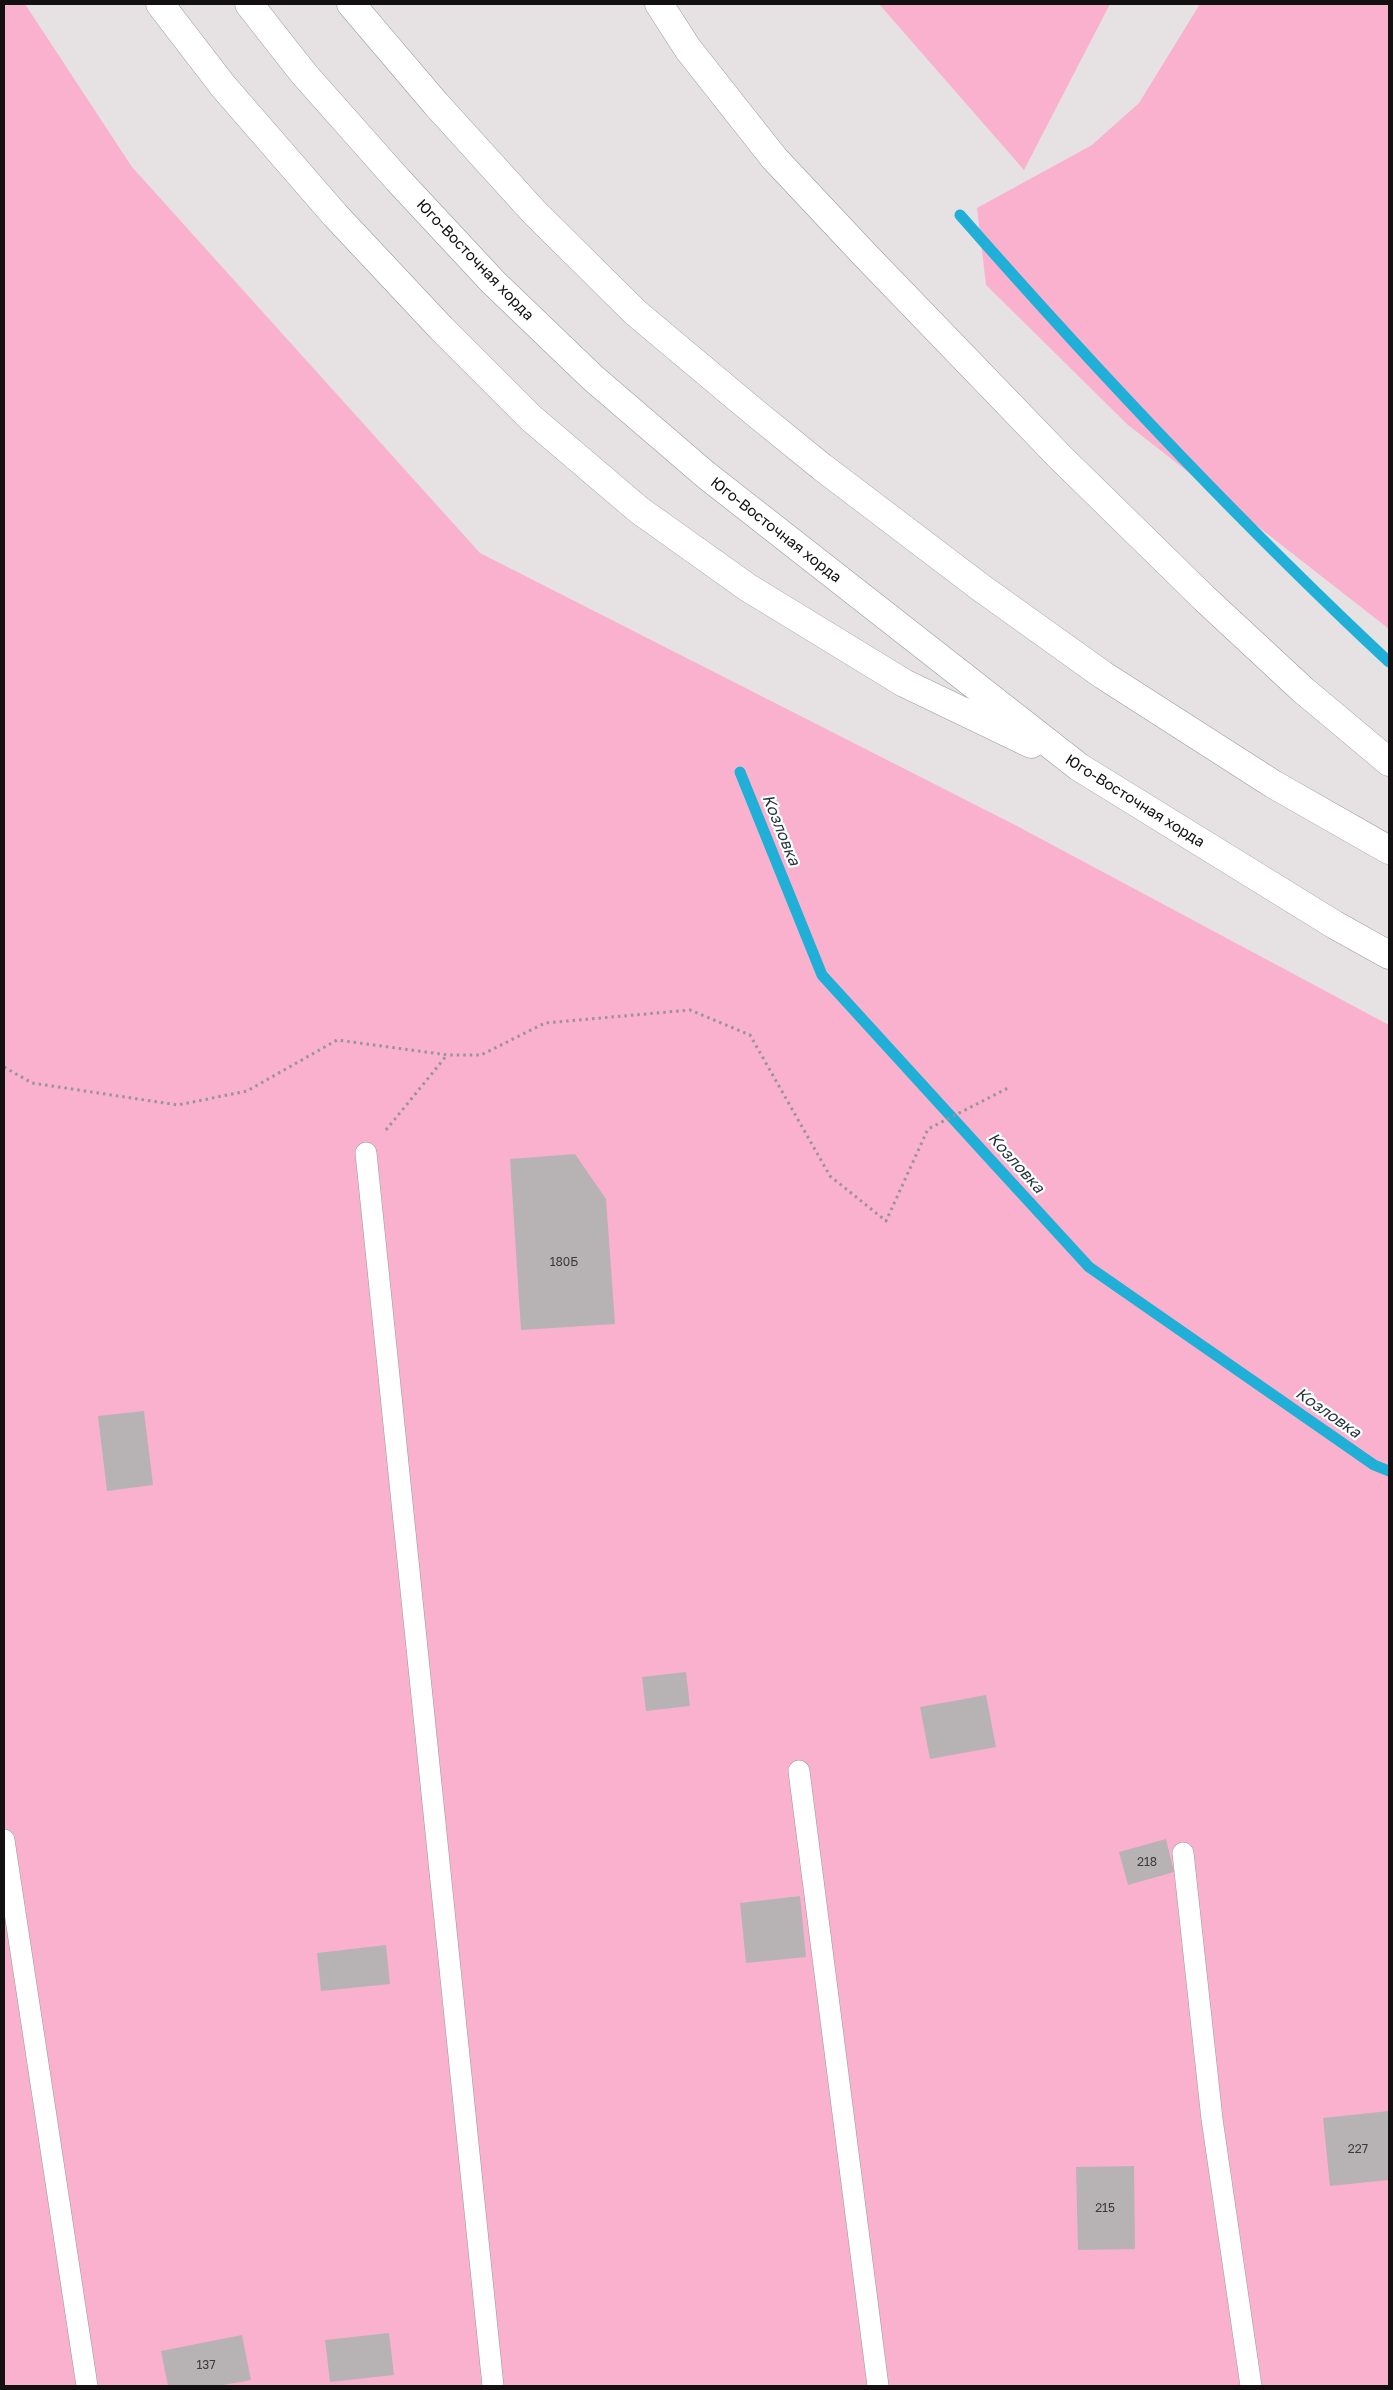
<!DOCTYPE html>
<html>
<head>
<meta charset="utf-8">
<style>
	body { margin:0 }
	#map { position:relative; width:1393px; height:2390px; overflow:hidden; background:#e6e2e3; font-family:"Golos Text",sans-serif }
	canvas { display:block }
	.frame { position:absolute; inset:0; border:5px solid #121011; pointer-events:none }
</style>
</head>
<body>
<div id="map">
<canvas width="1393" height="2390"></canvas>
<div class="frame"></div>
</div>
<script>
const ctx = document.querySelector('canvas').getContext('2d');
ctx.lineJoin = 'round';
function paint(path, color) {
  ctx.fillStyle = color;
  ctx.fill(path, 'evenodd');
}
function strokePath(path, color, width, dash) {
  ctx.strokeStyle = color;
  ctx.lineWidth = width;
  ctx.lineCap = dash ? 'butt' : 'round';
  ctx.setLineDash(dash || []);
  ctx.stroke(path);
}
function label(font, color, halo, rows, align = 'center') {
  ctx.font = font + ' "Golos Text",sans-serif';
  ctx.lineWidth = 4.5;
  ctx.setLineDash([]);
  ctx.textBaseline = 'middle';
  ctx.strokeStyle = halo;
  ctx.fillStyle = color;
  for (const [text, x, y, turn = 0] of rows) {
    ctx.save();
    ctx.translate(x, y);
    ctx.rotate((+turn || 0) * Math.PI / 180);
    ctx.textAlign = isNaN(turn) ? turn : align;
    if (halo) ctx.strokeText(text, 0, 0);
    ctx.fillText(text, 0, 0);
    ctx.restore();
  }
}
paint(new Path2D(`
	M4,4H25L132,167L480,553L1017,826L1389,1025V2386H4Z
	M879,4H1110L1024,170Z
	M1200,4H1389V629L1128,425L986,285L977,208L1092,145L1139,103Z`), '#fab1cd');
strokePath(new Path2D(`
	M960,215C1097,371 1238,521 1389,662
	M740,772L822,975L989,1158L1089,1267L1374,1465L1389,1471`), '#20afd7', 11);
paint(new Path2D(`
	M575,1154L606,1199L615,1324L521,1330L510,1159Z
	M144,1411L153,1485L107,1491L98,1416Z
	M686,1672L690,1706L646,1711L642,1677Z
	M986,1695L996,1747L930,1759L920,1707Z
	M1166,1839L1174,1872L1128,1885L1119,1852Z
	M800,1896L806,1957L746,1963L740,1903Z
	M386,1945L390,1984L321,1991L317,1953Z
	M1389,2111V2180L1330,2186L1323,2118Z
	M1134,2166L1135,2249L1078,2250L1076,2167Z
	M389,2333L394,2375L330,2382L325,2340Z
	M242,2335L251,2380L218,2386H168L161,2351Z`), '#b7b3b5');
const lane = new Path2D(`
	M366,1153L493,2386
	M799,1771L878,2386
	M4,1840L87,2386
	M1183,1853L1212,2119L1251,2386`);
const primary = new Path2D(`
	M160,4L223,86L335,215L441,328L531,418L639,510L747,587L904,683L1031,744
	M249,4L304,74L398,180L493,282L593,378L706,475L1079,767L1335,925L1389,955
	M351,4L436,104L534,212L636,313L753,411L822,467L980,587L1103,675L1273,784L1389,850
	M659,4L688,49L774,158L866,256L1060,457L1205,599L1303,690L1389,762`);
strokePath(lane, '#9c999a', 22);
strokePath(primary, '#9c999a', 29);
strokePath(new Path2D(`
	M4,1067L32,1083L178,1105L247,1091L337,1040L448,1055H481L545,1023L690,1010L750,1035L830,1176L886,1221L928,1129L1010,1087
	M386,1130L447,1055`), '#989596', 3, [2.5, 4]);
strokePath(lane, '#fff', 21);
strokePath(primary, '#fff', 28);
label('12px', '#3b393a', null, [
	["180Б",564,1262],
	["218",1147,1862],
	["227",1358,2149],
	["215",1105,2208],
	["137",206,2365]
]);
label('15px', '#121011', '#fff', [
	["Юго-Восточная хорда",475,260,46],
	["Юго-Восточная хорда",776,530,38],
	["Юго-Восточная хорда",1135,801,32]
]);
label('italic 16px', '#1f343c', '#fff', [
	["Козловка",781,830,68],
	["Козловка",1016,1163,48],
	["Козловка",1328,1413,35]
]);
</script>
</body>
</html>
